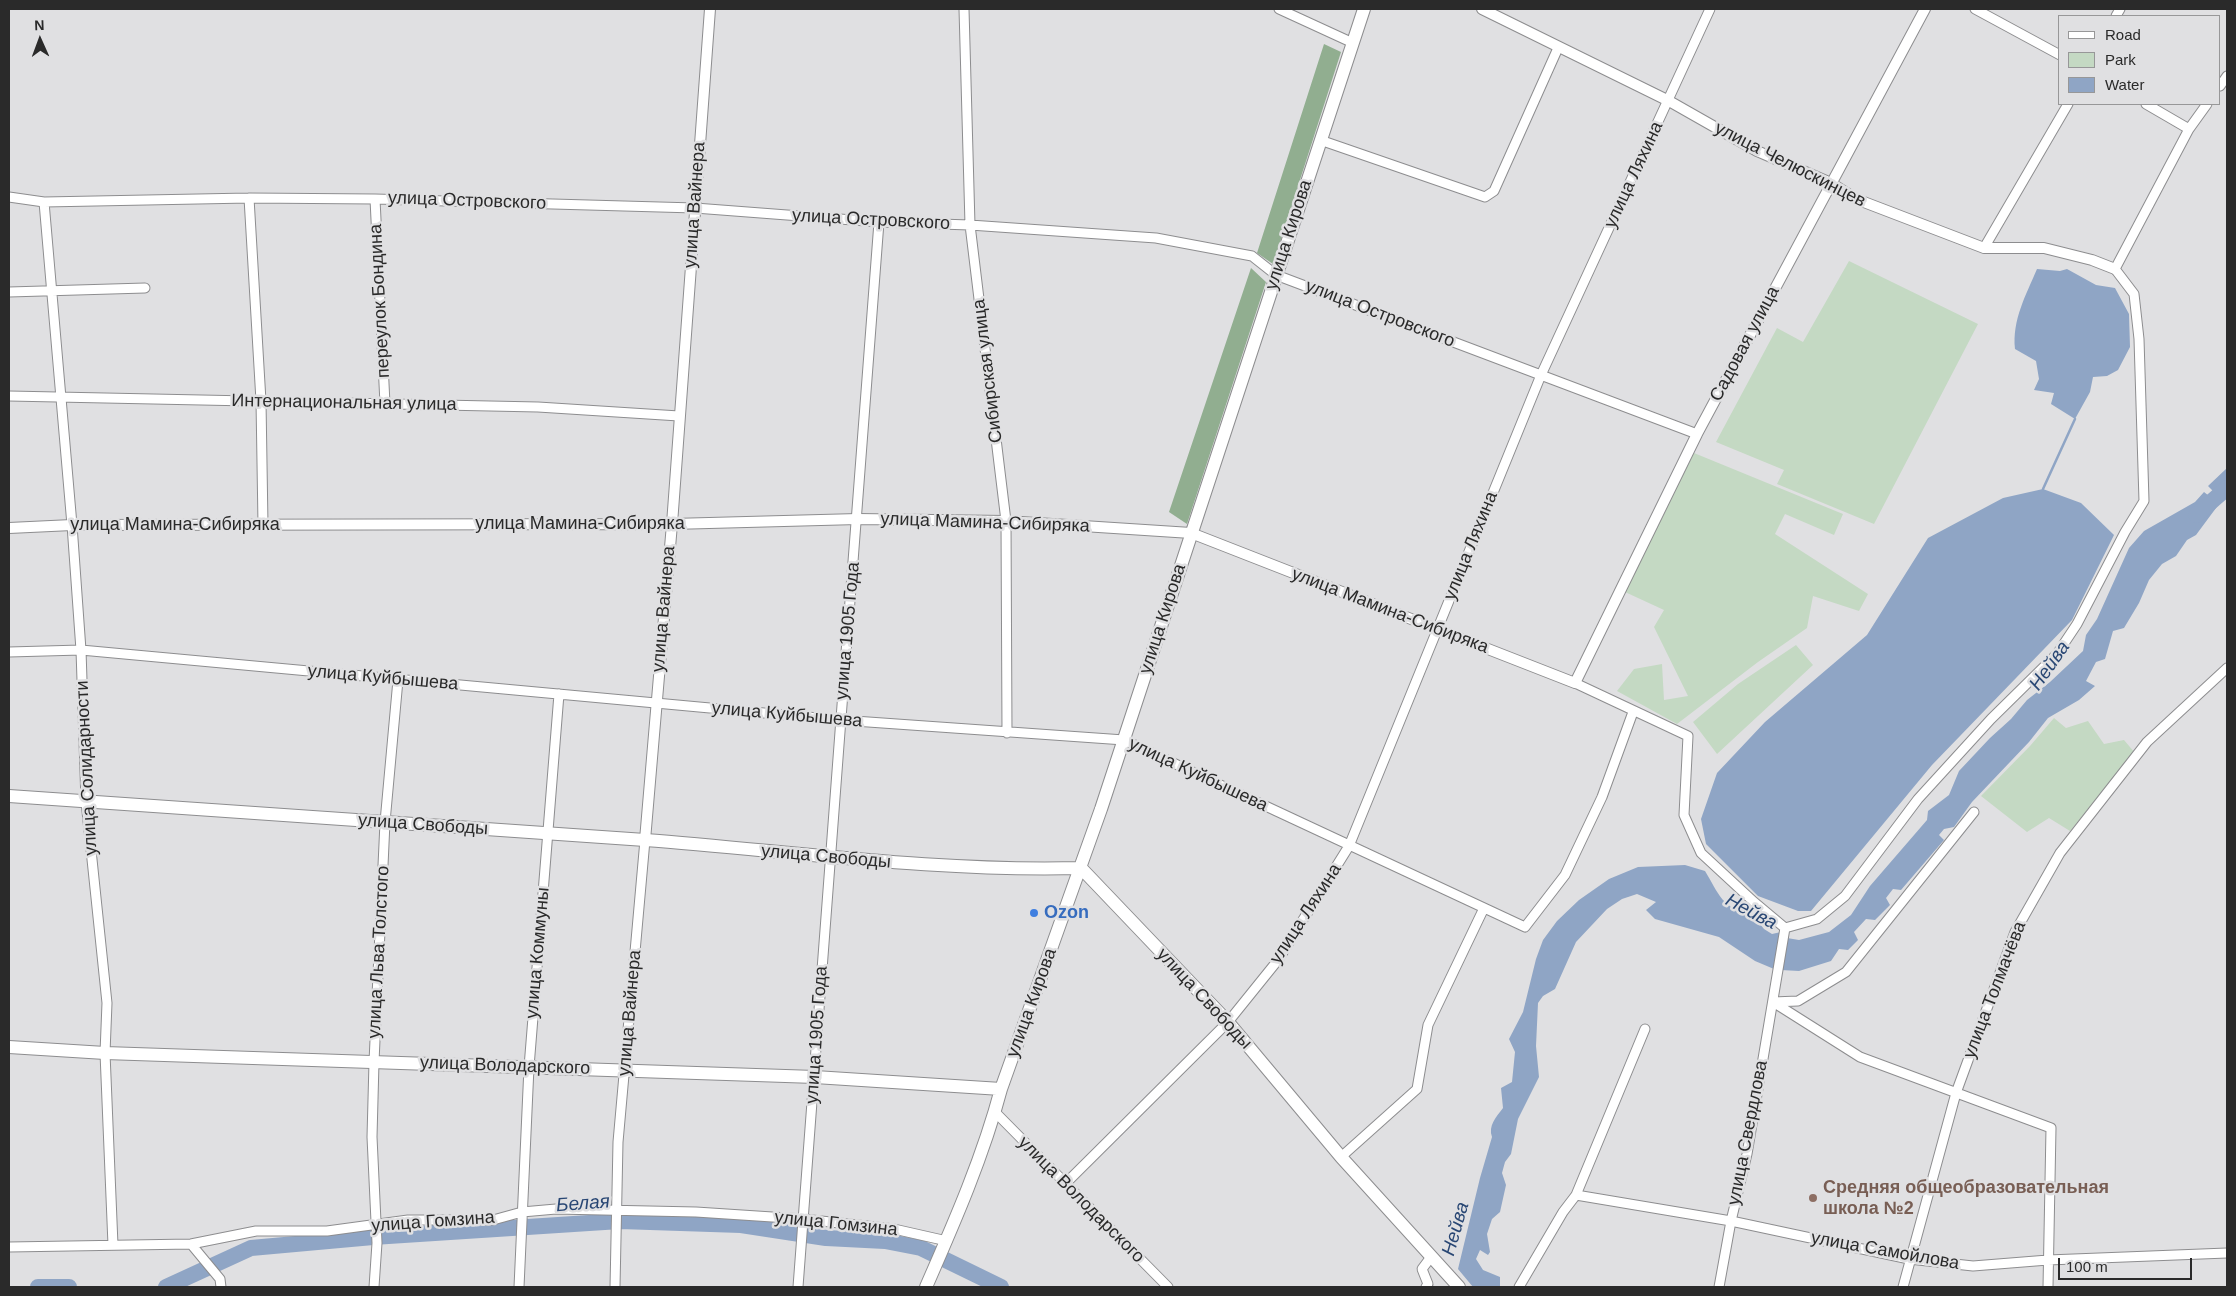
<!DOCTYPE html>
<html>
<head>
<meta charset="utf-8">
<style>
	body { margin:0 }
	#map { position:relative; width:2236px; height:1296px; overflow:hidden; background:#e0e0e2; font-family:Helvetica,sans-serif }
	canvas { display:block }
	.frame { position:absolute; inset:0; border:10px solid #2a2a2a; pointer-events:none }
	.legend { position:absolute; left:2058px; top:15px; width:162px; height:90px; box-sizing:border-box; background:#e0e0e2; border:1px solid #979798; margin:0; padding:6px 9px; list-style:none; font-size:15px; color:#2a2a2a }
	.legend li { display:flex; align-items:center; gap:10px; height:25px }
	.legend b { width:25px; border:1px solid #979798 }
	.north { position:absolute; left:15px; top:15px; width:50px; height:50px; -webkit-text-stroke:4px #e0e0e2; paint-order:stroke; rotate:358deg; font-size:14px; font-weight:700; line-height:20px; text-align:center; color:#2a2a2a }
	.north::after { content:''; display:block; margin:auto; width:18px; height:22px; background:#2a2a2a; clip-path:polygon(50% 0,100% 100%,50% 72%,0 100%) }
	.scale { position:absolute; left:2058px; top:1258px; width:134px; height:22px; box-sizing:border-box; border:2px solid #2a2a2a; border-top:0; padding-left:6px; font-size:15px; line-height:18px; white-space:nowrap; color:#2a2a2a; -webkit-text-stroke:4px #e0e0e2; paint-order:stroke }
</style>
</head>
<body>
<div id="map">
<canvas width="2236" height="1296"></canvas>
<div class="frame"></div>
<ul class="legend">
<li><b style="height:6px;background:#fff"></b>Road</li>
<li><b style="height:14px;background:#c4d9c3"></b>Park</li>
<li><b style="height:14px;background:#8fa5c5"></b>Water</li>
</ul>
<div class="north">N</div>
<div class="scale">100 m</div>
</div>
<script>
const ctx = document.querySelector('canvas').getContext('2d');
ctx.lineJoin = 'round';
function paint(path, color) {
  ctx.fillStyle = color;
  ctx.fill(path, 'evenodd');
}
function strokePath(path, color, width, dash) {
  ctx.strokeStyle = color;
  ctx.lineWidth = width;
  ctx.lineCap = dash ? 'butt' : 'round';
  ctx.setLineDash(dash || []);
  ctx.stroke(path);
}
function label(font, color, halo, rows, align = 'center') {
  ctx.font = font + ' Helvetica,sans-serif';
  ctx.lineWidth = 5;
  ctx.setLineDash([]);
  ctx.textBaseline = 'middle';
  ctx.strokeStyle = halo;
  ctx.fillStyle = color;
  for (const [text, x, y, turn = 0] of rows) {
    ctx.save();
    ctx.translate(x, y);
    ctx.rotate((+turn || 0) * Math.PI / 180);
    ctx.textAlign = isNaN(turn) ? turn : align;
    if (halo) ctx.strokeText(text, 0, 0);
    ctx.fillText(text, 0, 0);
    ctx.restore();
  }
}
paint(new Path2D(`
	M1849,261L1978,324L1874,524L1777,484L1784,470L1716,442L1777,328L1803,342Z
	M1694,453L1843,514L1834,535L1785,514L1775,534L1868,594L1859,611L1813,596L1807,628L1758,662L1677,724L1617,691L1634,669L1662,664L1664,700L1688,696L1654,627L1664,610L1625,592Z
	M1796,645L1813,665L1717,754L1693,722L1738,684Z
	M2054,718L2066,728L2088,721L2104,744L2124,740L2135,753L2070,831L2049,818L2027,832L1981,796L2030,746Z`), '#c4d9c3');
paint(new Path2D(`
	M1324,44L1341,52L1273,264L1257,253Z
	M1251,268L1266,282L1187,524L1169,512Z`), '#91ae90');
paint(new Path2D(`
	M2037,269L2060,271L2067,269L2096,285L2115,288L2129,314L2130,347L2118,370L2107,376L2093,377L2090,392L2075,419L2051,404L2054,393L2034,390L2039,379L2036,361L2015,349C2012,320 2026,295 2037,269Z
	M2227,468V499L2222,500L2208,486Z
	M2043,489L2081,503L2114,535L2072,620L1932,765L1811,911H1798L1758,896L1706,844L1701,819L1717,773L1765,722L1867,635L1928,538L2003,498Z
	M2204,492L2219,504L2196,535L2187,540L2176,556L2162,564L2149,580L2139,603L2124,628L2113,631L2105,659L2096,662L2086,681L2095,686L2079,700L2048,718L2029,742L1972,802L1954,827L1944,829L1939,835L1944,840L1901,890L1893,889L1886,898L1890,905L1875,920L1866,919L1854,932L1858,940L1848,950L1839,949L1831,961L1799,971L1781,970L1787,938L1799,940L1829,932L1851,915L1870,886L1927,820L1928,811L1949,795L1959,771L1990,738L2011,719L2027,700L2050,682L2083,651L2086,635L2097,619L2129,548L2144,531L2195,502Z
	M1685,865L1705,871C1718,892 1723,911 1751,913L1764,929L1772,934L1781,932L1774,969L1755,961L1719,937L1655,919L1646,910L1656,902L1637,894L1622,899L1607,909L1576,942L1555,989L1543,996L1538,1003L1536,1046L1539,1077L1518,1119L1511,1154L1505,1162L1502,1173L1506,1185L1500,1212L1492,1219L1487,1234L1490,1252L1488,1255L1480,1250L1476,1259L1483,1270L1500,1277V1287H1473L1458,1269L1480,1178L1492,1137C1488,1126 1496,1117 1503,1108L1501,1088L1512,1082L1515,1052L1509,1039L1523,1012L1536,959L1543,940L1557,921L1579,900L1609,879L1638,867Z`), '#8fa5c5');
strokePath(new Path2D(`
	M2043,489L2075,419`), '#8fa5c5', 2.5);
strokePath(new Path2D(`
	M2196,515L2227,488
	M38,1287H69
	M166,1287L251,1248L373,1237L620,1221L741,1225L826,1238L885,1241L921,1248L1001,1287`), '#8fa5c5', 16);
const minor = new Path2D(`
	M964,9L970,225L1006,521L1007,733
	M1279,9L1353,43
	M1975,9L2060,55
	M2116,16L2120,9
	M2220,86L2227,76
	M2146,104L2189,129
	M1320,140L1485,197L1494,191L1558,48
	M9,197L44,202L249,198L375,199L695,208L879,222L970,225L1156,238L1252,256L1276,275L1697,434
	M249,198L261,401L263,525
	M375,199L385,404
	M44,202L72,525L81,650L86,802L107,1003L105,1053L113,1245
	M1984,248L2068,104
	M9,292L145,288
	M9,396L538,407L679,416
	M9,652L81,650L840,720L1124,740L1525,927L1565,875L1602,797L1633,712
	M1575,683L1688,736L1684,815L1701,853L1754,902L1785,928
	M1785,928L1817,919L1845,896L1918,799L1991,719L2057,654L2077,624L2125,532L2144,501L2139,339L2134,294L2115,269L2189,129L2207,104
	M1773,1002L1860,1057L2051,1128L2048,1287
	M1773,1002L1798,1001L1846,972L1974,812
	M995,1112L1168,1287
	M1341,1157L1417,1089L1428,1025L1484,908
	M1065,1184L1228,1022L1278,960L1349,846L1541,375L1710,9
	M1576,1195L1731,1221L1909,1259L1973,1266L2048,1260L2227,1253
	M191,1244L220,1279L221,1287
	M9,1247L191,1244L256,1231H327L408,1220H493L522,1212L556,1209L696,1212L803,1219L894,1229L947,1241
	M374,1287L377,1243L372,1137L374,1062L385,822L398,680
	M519,1287L529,1067L559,694
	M615,1287L618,1142L645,840
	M798,1287C823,932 853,577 879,222
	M1426,1287L1428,1284L1422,1269L1431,1257
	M1519,1287L1563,1212L1576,1195L1645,1029
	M1719,1287L1731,1221L1747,1154L1785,928
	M1903,1287L1956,1093L2015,932L2060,853L2147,742L2227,668`);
const tertiary = new Path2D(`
	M1482,9L1669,101L1757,151L1831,183L1856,199L1984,248H2044L2092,260L2115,269
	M9,528L72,525L672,524L858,519L1006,521L1191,533L1575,683L1697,434L1925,9
	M645,840L672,524L710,9`);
const secondary = new Path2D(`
	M9,796C221,812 433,824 645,840C790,851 935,872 1081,868L1228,1022L1341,1157L1459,1287
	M9,1047L105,1053L815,1077L1001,1089
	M926,1287C954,1223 983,1157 1001,1089L1101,809L1364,9`);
strokePath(minor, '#8d8d8f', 11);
strokePath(tertiary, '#8d8d8f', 12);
strokePath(secondary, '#8d8d8f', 14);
strokePath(minor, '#fff', 9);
strokePath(tertiary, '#fff', 10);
strokePath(secondary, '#fff', 12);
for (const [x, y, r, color] of [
	[1034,913,5,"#3f7fe0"],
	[1813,1198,5,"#8d6e63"]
]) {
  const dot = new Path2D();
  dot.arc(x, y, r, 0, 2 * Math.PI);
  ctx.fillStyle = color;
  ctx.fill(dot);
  strokePath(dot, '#e0e0e2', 2);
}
label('18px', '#2a2a2a', '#e0e0e2', [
	["улица Челюскинцев",1790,165,27],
	["улица Ляхина",1634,175,-65],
	["улица Островского",467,201,2],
	["улица Вайнера",695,205,-86],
	["улица Островского",871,220,3],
	["улица Кирова",1289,235,-72],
	["переулок Бондина",380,301,-93],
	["улица Островского",1380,314,21],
	["Садовая улица",1745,344,-62],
	["Сибирская улица",988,371,-97],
	["Интернациональная улица",344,403,1],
	["улица Мамина-Сибиряка",985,523,2],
	["улица Мамина-Сибиряка",580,524],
	["улица Мамина-Сибиряка",175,525],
	["улица Ляхина",1471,546,-68],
	["улица Вайнера",664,609,-85],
	["улица Мамина-Сибиряка",1390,611,21],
	["улица Кирова",1163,619,-72],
	["улица 1905 Года",848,631,-85],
	["улица Куйбышева",383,678,5],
	["улица Куйбышева",787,715,5],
	["улица Солидарности",87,768,-93],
	["улица Куйбышева",1198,775,25],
	["улица Свободы",423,825,4],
	["улица Свободы",826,857,5],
	["улица Ляхина",1306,914,-57],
	["улица Льва Толстого",379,952,-87],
	["улица Коммуны",538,953,-85],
	["улица Толмачёва",1995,990,-69],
	["улица Свободы",1204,999,47],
	["улица Кирова",1032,1003,-70],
	["улица Вайнера",630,1013,-85],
	["улица 1905 Года",817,1035,-86],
	["улица Володарского",505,1066,2],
	["улица Свердлова",1748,1133,-79],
	["улица Володарского",1081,1200,45],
	["улица Гомзина",433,1222,-4],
	["улица Гомзина",836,1224,6],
	["улица Самойлова",1885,1251,10]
]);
label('bold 18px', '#366cbe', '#e0e0e2', [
	["Ozon",1044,913]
], 'left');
label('bold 18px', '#785e54', '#e0e0e2', [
	["Средняя общеобразовательная",1823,1188],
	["школа №2",1823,1209]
], 'left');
label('italic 19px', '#294774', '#e0e0e2', [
	["Нейва",2050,666,-55],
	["Нейва",1751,912,28],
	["Белая",583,1204,-4],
	["Нейва",1456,1229,-74]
]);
</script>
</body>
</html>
